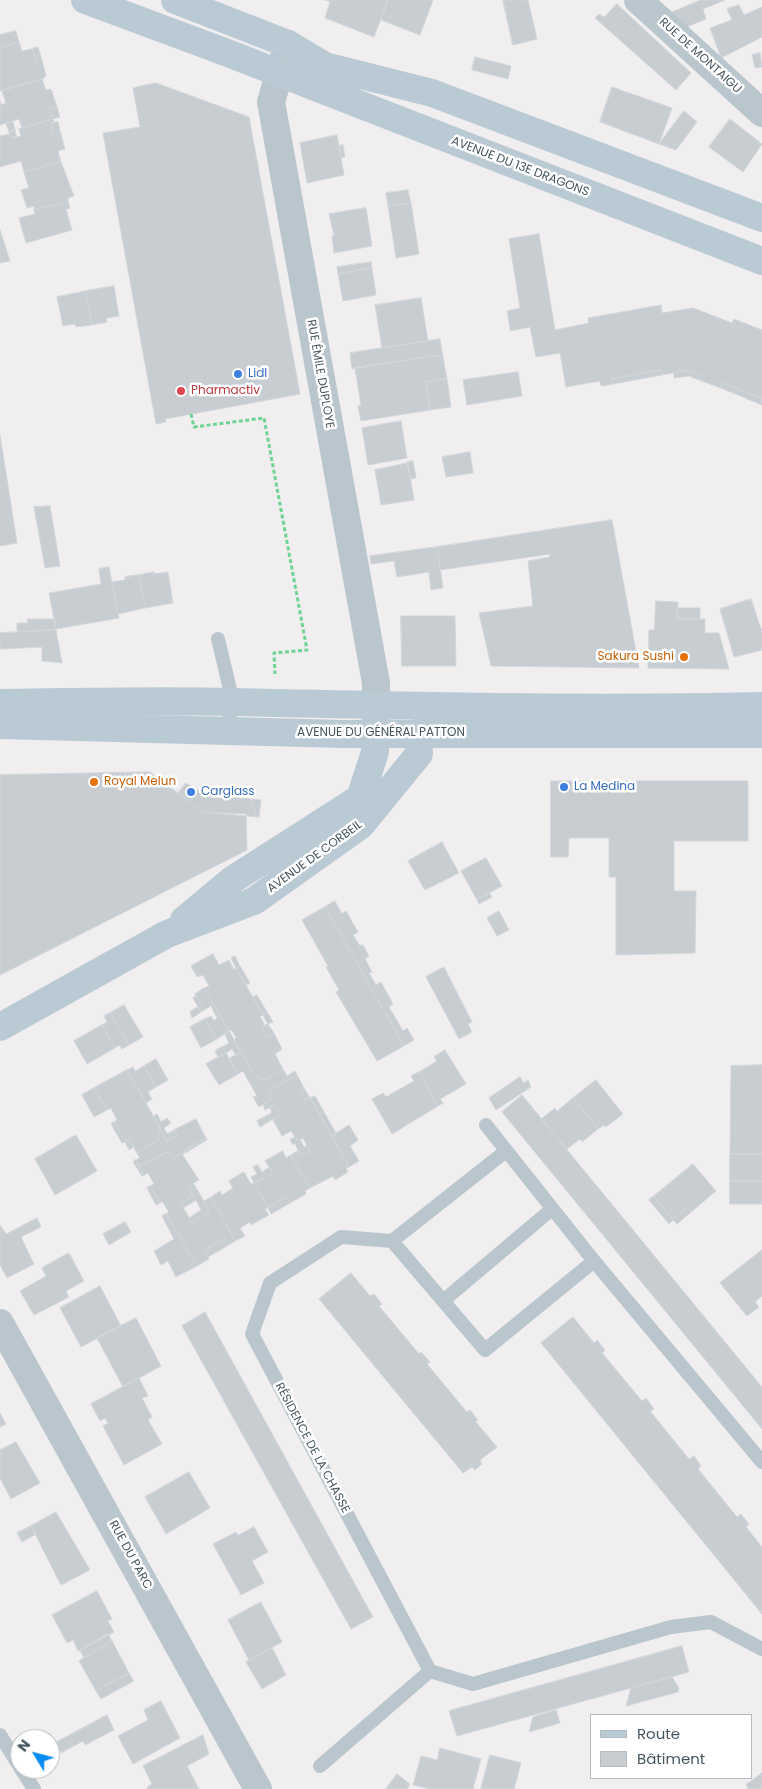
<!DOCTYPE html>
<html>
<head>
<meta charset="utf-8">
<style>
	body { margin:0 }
	#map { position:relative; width:762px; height:1789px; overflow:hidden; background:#f1eeef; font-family:Poppins,sans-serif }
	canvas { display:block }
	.legend { position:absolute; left:590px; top:1714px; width:162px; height:65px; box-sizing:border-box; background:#fff; border:1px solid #b5bbbf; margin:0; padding:6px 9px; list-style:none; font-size:15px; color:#45555e }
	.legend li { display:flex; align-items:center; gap:10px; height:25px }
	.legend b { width:25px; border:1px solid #b5bbbf }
	.north { position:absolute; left:10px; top:1729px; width:50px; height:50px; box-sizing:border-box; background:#fff; border:1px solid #b5bbbf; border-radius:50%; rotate:307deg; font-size:14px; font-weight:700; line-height:20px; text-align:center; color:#45555e }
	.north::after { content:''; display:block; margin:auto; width:18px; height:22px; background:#0a8df0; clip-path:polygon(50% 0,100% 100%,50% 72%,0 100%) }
</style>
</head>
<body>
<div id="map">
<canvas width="762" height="1789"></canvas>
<ul class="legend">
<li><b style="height:6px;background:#bacad4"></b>Route</li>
<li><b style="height:14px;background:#c8cdd2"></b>Bâtiment</li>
</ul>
<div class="north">N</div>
</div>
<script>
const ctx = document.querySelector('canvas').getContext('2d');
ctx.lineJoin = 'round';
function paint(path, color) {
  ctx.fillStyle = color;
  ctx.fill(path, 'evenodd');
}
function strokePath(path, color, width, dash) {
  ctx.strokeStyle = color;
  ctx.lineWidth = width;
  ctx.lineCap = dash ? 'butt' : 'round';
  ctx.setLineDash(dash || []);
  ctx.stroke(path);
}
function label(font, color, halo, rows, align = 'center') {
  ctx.font = font + ' Poppins,sans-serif';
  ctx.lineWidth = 5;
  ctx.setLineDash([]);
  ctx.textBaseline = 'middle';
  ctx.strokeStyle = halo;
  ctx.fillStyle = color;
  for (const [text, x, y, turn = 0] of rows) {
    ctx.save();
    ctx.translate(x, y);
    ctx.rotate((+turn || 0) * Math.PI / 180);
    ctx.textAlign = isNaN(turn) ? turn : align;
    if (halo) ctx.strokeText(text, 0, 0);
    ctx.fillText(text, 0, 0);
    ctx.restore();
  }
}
const building = new Path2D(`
	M325,0H388L374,37L325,18L330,2Z
	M388,0H433L420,35L381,20Z
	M503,0H528L537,39L513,45Z
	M701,0H725L703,9L706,19L684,28L668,14Z
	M617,4L691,73L676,90L595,18L599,14L604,17Z
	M739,5L744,15L762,7V37L721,58L710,28L732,20L727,9Z
	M16,31L19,42L0,48V35Z
	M19,42L22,51L32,49L36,61L42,60L46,76L42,79L0,91V48Z
	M38,47L42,60L36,61L32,49Z
	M760,53L762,67L755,68L752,55Z
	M475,57L511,66L508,79L472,70Z
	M42,79L46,90L51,89L57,107L50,109L53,119L22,128L19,119L0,125V101L1,105L6,103L2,91Z
	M156,83L249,117L300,394L165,419L166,422L156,424L103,133L140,127L133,88Z
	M612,87L672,108L659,144L600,122Z
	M57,107L60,117L53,119L50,109Z
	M684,111L697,122L676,150L659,144Z
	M53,119L54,123H51L53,133L60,131L65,149L58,151L61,162L24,172L21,161L0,167V136L9,134L11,138L21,136L19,129Z
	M730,119L762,144L743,172L709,147Z
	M13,121L15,130L9,132L6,123Z
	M58,122L60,131L53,133L51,123Z
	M15,130L16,136L11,138L9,132Z
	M337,135L344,175L307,183L300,143Z
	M343,145L345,157L341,158L339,146Z
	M61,162L74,196L68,198V202L34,210V206L27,208L21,190L29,188L24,172Z
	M408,190L411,203L388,206L386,193Z
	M68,202L70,208L66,209L72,230L26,243L19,218L35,214L34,210Z
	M411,203L419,254L396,258L388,206Z
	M366,208L372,246L334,253L332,236L334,235L329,214Z
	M0,230L10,261L0,263Z
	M539,234L555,330L589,323L588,318L661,305L662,313L693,308L732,323L734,319L762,330V399L723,383L721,388L699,380L701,375L689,370L662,375L661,370L612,379L613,384L601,386L600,381L566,387L560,353L536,357L530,327L510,331V328L507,311L520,308L509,239Z
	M371,262L372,268L338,274L337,267Z
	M372,268L376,295L343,301L338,274Z
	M114,286L119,316L106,318L107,322L92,325L86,291Z
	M86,291L92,325L76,327L75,324L63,326L57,297Z
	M421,298L428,341L382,348L375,305Z
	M440,339L443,357L431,356L352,369L350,353Z
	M431,356L443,357L447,379L426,382L430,410L361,421L358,406L361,405L355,368Z
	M661,370L662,375L613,384L612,379Z
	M689,370L701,375L699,380L689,376L674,378V373Z
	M518,372L522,396L467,405L463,380Z
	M447,379L451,407L430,410L426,382Z
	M723,383L762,399V405L721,388Z
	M401,421L407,458L368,465L362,428Z
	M0,435L17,543L0,546Z
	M470,452L473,473L446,477L442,457Z
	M413,461L416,478L410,479L407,462Z
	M408,463L414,500L381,505L375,470Z
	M50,506L60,566L45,568L34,507Z
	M612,520L639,668L491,666L479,613L533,606L528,561L550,557V554L440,570L437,547Z
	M437,547L443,588L431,590L429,572L397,577L394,561L371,564L370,556Z
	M109,567L119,618L56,629L49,593L101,584L99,569Z
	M154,572V574L168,572L173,603L145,608L139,575Z
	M139,575L145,608L118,614L112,582L125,580V577Z
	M751,599L762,632V650L734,657L720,609Z
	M656,601L678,602L677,619H705V633H719L729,669L648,668L649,630H654Z
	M678,608H700V619H677Z
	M401,616H455L456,666H402Z
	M28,619H54L56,630L17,632V623H27Z
	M56,630L62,663L42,661V647L0,649V633Z
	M150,772L203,812L246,814L247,850L0,975V775Z
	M551,781H748V841H674V891H696L695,953L616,955V877H609V838H569L568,857H551Z
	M186,783L203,794L251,799L257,817L203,812L178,793Z
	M251,799L261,800L259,817H257Z
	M442,842L459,873L425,890L408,861Z
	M486,858L502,886L477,900L461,871Z
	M489,893L492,897L479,904L477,900Z
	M335,901L342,914L346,911L358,932L353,935L360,946L363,945L369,956L365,959L372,972L369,973L376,985L381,982L393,1004L389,1007L403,1031L407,1028L414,1040L404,1046L325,907Z
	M325,907L404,1046L377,1061L336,992L339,990L326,967L328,966L302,920Z
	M499,911L509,930L497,936L487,918Z
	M213,954L219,965L229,960L234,970L236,968L263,1015L260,1016L265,1026L262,1028L267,1037L274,1033L282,1049L275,1054L283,1069L264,1080L254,1075L234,1040L236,1038L232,1030L229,1031L204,988L209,986L203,975L197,977L191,966Z
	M235,956L240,966L236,968L231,958Z
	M240,966L250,983L246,985L236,968Z
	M444,967L472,1022L468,1024L472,1032L459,1039L426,977Z
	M204,988L229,1031L217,1039L205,1019L211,1016L214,1021L217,1018L211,1006L204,1010L195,994Z
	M257,995L267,1012L263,1015L253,997Z
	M196,996L204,1010L201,1012L193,998Z
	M124,1005L143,1037L129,1045L110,1013Z
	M198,1007L201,1012L192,1018L190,1012Z
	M267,1012L273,1022L268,1024L263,1015Z
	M110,1013L129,1045L122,1049L119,1045L115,1048L102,1025L107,1022L104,1016Z
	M205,1019L217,1039L201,1048L190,1027Z
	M268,1024L274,1033L267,1037L262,1028Z
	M102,1025L115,1048L87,1064L74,1041Z
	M229,1031L241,1052L236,1056L232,1049L226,1053L222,1047L229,1043L225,1034Z
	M222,1047L226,1053L218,1057L215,1051Z
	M445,1050L466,1084L440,1099L443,1103L438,1106L419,1072L437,1061L434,1057Z
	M241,1052L254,1075L264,1080L283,1069L287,1076L295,1071L297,1075L268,1092L272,1099L259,1107L253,1097L257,1096L243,1071L238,1074L229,1059Z
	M226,1053L238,1074L219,1085L206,1064Z
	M156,1059L168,1080L156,1087L144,1066Z
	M762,1065V1154H730L731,1066Z
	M144,1066L156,1087L148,1092L152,1099L146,1103L127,1070L133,1067L135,1071Z
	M127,1070L159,1126L158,1141L137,1153L129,1139L125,1142L114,1122L117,1120L111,1108L107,1110L94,1088Z
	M419,1072L438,1106L392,1134L372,1099L383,1093L386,1097L414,1081L411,1076Z
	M297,1075L304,1088L300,1090L305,1100L310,1098L349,1167L346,1168L348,1172L335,1180L333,1176L310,1188L291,1155L297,1151L300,1156L310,1151L303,1138L298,1141L291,1131L282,1136L273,1120L280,1116L274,1105L265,1110L263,1105L272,1099L268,1092Z
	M520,1077L524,1083L528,1080L531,1087L496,1110L489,1098Z
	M596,1080L623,1114L606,1127L604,1125L598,1129L573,1098Z
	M94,1088L107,1110L94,1117L82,1095Z
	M304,1088L310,1098L305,1100L300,1090Z
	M522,1095L762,1387V1429L502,1112Z
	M315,1096L324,1112L319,1114L310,1098Z
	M573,1098L598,1129L582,1142L580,1139L567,1149L541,1119L555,1108L557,1111Z
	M274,1105L280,1116L271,1120L268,1115L272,1112L269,1107Z
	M324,1112L336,1133L332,1136L319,1114Z
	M157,1114L161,1122L167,1118L171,1123L164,1128L167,1134L174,1130L177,1136L166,1141L154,1116Z
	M268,1115L271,1120L260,1127L257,1121Z
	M196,1119L206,1138L173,1158L167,1152L139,1166L135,1160L140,1158L137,1153L158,1141L159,1126L166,1141L177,1136L174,1130Z
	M114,1122L125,1142L122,1143L111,1124Z
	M349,1125L358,1140L350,1146L359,1161L349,1167L332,1136Z
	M76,1135L97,1171L55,1195L35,1159Z
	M295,1137L298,1141L300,1139L304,1147L307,1145L310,1151L300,1156L295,1143L293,1145L290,1140Z
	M206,1138L207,1140L187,1152L186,1150Z
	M129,1139L134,1147L129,1150L125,1142Z
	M186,1150L187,1152L182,1154L199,1180L188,1186L193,1196L181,1203L192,1223L210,1212L204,1201L211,1197L235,1241L227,1246L224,1239L204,1250L209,1259L197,1266L166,1214L169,1212L162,1201L160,1203L150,1186L154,1184L148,1173L144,1175L139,1166L167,1152L173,1158Z
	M283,1151L286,1158L291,1155L310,1188L305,1191L306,1194L290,1203L287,1197L268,1208L254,1183L273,1173L265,1161Z
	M730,1154H762V1181H730Z
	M135,1160L144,1175L142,1176L133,1162Z
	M693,1164L716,1191L691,1212L688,1207L673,1220L654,1196Z
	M258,1165L262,1172L270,1167L273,1173L254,1183L251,1177L257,1174L253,1167Z
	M244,1172L251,1184L254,1183L268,1208L265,1209L269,1215L251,1225L250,1222L240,1228L245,1236L235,1241L211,1197L220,1191L222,1195L233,1188L229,1181Z
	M730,1181H762V1204H730Z
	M194,1184L210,1212L192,1223L189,1218L201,1210L196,1200L183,1208L181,1203L193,1196L188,1186Z
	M150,1186L160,1203L156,1205L147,1188Z
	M654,1196L673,1220L669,1224L649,1200Z
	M287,1197L290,1203L271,1214L268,1208Z
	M688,1207L691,1212L677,1224L673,1220Z
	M166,1214L197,1266L176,1277L168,1261L161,1265L154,1251L174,1239L162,1216Z
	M37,1218L41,1227L21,1237L34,1264L7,1278L0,1265V1225L6,1234Z
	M125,1222L131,1232L109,1245L103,1234Z
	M224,1239L227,1246L208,1257L204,1250Z
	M762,1250V1296L755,1302L759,1307L747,1316L720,1283Z
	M69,1253L84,1281L66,1291L69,1297L34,1315L20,1291L46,1276L42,1268Z
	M351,1273L370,1296L374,1294L382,1304L379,1306L419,1354L421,1352L430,1362L427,1364L467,1412L470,1410L478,1420L475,1421L497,1447L480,1460L482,1464L475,1470L472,1467L463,1473L319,1299Z
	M100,1286L121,1326L81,1347L60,1308Z
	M205,1312L373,1617L351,1629L182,1326Z
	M573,1317L594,1343L597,1340L605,1350L602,1353L642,1401L646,1398L654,1409L650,1411L689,1459L694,1456L701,1466L698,1469L737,1517L741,1514L749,1524L746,1527L762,1547V1614L541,1343Z
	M136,1318L161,1366L123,1387L97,1338Z
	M139,1378L148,1396L142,1398L152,1417L148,1420L162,1444L124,1465L103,1426L108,1423L105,1418L100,1421L91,1404Z
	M0,1413L6,1424L0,1427Z
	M16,1442L40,1483L11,1499L0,1478V1450Z
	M189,1472L210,1508L166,1534L145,1497Z
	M56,1512L90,1570L61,1585L31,1526Z
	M31,1526L36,1534L22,1542L17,1533Z
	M254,1527L268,1552L252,1561L264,1583L241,1595L213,1544L236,1532L238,1535Z
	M97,1591L112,1619L108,1621L114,1632L78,1651L73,1640L67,1643L52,1615Z
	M261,1602L282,1642L249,1660L228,1620Z
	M108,1634L112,1641L84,1658L80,1650Z
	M112,1641L129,1673L96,1691L79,1661Z
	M682,1646L689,1672L457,1736L449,1711Z
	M272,1648L286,1675L262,1689L246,1662Z
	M129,1673L134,1681L101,1699L96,1691Z
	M672,1677L679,1688L678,1692L626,1706L631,1688Z
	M161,1701L180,1738L133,1764L118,1736L148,1720L144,1710Z
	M556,1710L560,1723L529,1732L533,1717Z
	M107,1715L114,1730L85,1745L83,1741L61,1753L55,1743Z
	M203,1735L209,1754L187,1766L199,1789H148L147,1787L152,1784L143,1766Z
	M440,1748L481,1759L473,1789H431L413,1785L421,1756L437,1760Z
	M490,1755L521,1763L514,1789H481Z
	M762,1773V1789H749L746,1785Z
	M397,1774L410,1784L407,1789H386Z`);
paint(building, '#c8cdd2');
strokePath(building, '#d2d6db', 1);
strokePath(new Path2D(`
	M191,414L194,427L264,418L307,650L274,653L275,674`), '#6ed494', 3, [4, 2.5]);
strokePath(new Path2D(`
	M218,639L233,702L226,732
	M486,1125L594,1261L762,1462
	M392,1241L506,1151
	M594,1261L485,1350L392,1241L341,1237L270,1283L252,1334L430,1671L473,1684L671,1627L711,1622L762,1649
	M443,1301L552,1209
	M0,1735L20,1767
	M320,1766L430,1671
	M21,1769L34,1789`), '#b9c6cd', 14);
strokePath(new Path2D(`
	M638,0L762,113
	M288,44L271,102L376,683V706
	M0,1323L258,1789`), '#b9c6cd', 28);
strokePath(new Path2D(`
	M85,0L225,52L762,261
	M175,0L288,44L325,66L432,93L762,218
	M0,703C78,702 156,700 234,702C410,706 586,710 762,706
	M0,725L343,734H762
	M184,920L232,880L360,798L375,752L376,715
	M0,1027L167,934L254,901L361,825L419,754L418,733`), '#bacad4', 28);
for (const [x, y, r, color] of [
	[238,374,5,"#3f7fe0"],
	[181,391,5,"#e0444e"],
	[684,657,5,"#e8710a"],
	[94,782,5,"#e8710a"],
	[564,787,5,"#3f7fe0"],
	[191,792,5,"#3f7fe0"]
]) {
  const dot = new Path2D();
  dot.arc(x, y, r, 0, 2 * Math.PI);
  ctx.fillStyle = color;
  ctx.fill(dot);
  strokePath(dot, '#fff', 2);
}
label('12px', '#45555e', '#fff', [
	["RUE DE MONTAIGU",700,56,42],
	["AVENUE DU 13E DRAGONS",520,167,21],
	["RUE ÉMILE DUPLOYE",320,374,80],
	["AVENUE DU GÉNÉRAL PATTON",381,733],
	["AVENUE DE CORBEIL",315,857,-36],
	["RÉSIDENCE DE LA CHASSE",312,1448,62],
	["RUE DU PARC",130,1555,61]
]);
label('12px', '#366cbe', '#fff', [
	["Lidl",248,374],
	["La Medina",574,787],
	["Carglass",201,792]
], 'left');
label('12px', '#be3a42', '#fff', [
	["Pharmactiv",191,391]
], 'left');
label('12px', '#c56008', '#fff', [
	["Sakura Sushi",674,657],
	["Royal Melun",104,782,"left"]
], 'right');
</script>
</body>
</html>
